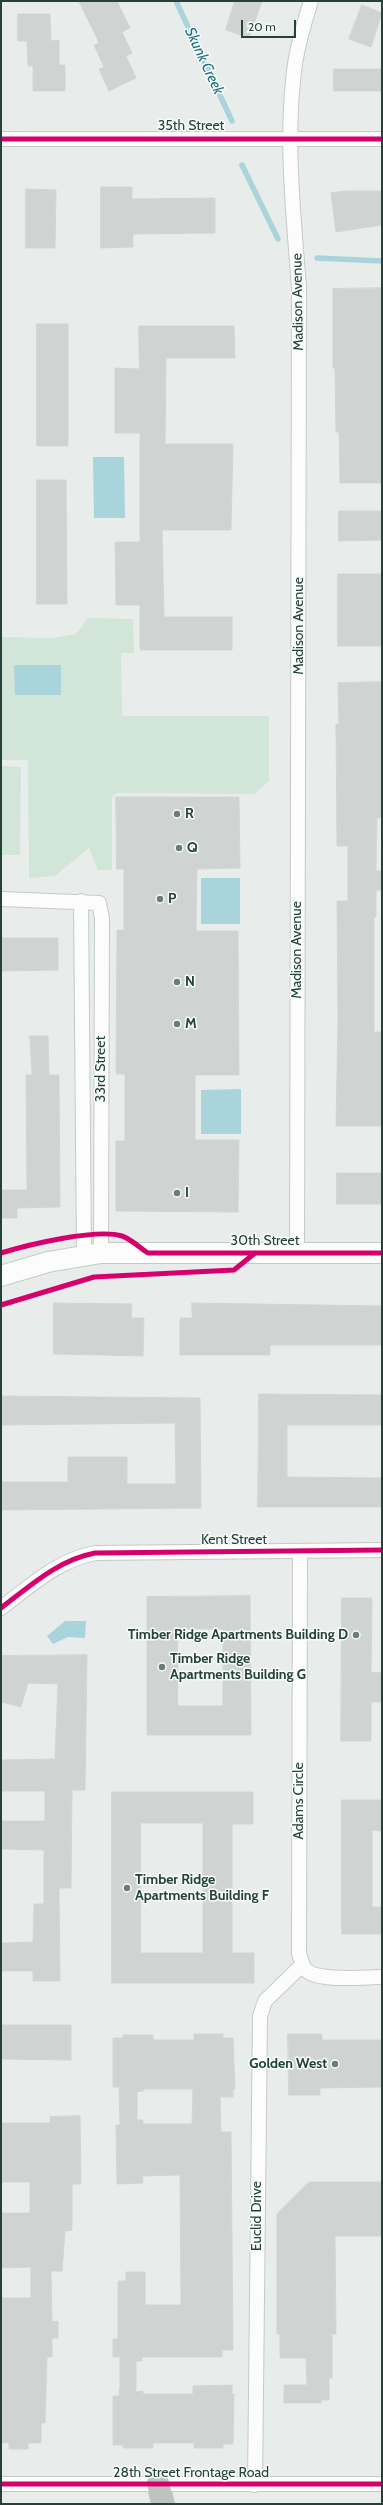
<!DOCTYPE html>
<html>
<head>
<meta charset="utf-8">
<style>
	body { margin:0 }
	#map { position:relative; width:383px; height:2505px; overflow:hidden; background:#e8edeb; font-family:Cabin,sans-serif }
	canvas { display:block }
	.frame { position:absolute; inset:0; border:2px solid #24423a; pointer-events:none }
	.scale { position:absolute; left:241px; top:20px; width:55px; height:18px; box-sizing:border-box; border:2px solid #24423a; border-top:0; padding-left:5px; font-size:12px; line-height:14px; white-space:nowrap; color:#24423a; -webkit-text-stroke:3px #f7fbf9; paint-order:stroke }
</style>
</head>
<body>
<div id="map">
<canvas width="383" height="2505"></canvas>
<div class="frame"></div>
<div class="scale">20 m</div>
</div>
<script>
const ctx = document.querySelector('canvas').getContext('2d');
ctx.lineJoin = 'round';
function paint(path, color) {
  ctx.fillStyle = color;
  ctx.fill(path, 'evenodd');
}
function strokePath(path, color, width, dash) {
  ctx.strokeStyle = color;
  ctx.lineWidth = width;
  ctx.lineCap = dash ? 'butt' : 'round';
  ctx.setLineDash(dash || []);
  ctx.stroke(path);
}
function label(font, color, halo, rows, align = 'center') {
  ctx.font = font + ' Cabin,sans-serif';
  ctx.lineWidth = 3;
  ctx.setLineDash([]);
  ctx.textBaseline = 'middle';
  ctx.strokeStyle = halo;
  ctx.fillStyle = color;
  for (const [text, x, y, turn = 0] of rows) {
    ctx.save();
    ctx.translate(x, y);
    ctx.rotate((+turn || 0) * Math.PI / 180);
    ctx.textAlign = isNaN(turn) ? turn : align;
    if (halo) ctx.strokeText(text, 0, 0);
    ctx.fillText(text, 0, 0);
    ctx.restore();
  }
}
paint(new Path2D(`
	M88,618L133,619L134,653H121L122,716H269V781L254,794L117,793L112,797V870H98L89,848L55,876L29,878L28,760H1V637L53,638L76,634Z
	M1,766L21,767L20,855H1Z`), '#d1e6d8');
paint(new Path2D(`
	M93,457H124L125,518H94Z
	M14,665H61V695H15Z
	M201,878H240V924H201Z
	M241,1089V1134H201V1090Z
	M65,1621H86L85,1638L68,1637L53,1644L47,1636Z`), '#a9d4db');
strokePath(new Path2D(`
	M176,1L232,121
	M242,165L278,239
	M317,258L382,261`), '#a9d4db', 5.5);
const building = new Path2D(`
	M79,1H117L130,28L122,32L132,53L126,56L136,78L109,91L99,69L104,67L94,45L99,43Z
	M235,1H262L249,38L226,30Z
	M362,5L382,13L371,47L349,39Z
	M18,14H50L51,41L59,40V65H65V91H33V66H28L27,41H18Z
	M334,69H382V91H334Z
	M101,187H132V199L215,198V233L133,234V247L101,248Z
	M26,189L56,190L55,248H26Z
	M348,191H382V225L336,232L331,193Z
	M382,288V483H340L339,432H336L335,368H333V289Z
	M37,324H68V446H37Z
	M139,326H234L235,358H166L165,444H233L231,530H162L164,617H232V650H140V605H116L115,542H140V433H115V368L139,369Z
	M37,480H66L67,604H37Z
	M339,511H382V540L339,541Z
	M338,574H382V646H338Z
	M382,682V817L377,818L376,871H382V890H376V917H374V1032H382V1126H336L338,1021L337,901H348V846H337L336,724H339L338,683Z
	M116,797H239L240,868L197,869L196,931H238L239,1075H195V1140H239L238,1212L116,1211V1141H125V1074H116L117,930H124V869H117Z
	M1,938H58V970L1,971Z
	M30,1036H48L49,1075H59L60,1207L17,1208V1218H1V1190H27L26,1075H32Z
	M337,1173H382V1204H337Z
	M54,1303L132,1304L131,1318H144L143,1356L54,1354Z
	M192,1303L382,1306V1345H270V1355H180V1318H192Z
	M259,1394L382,1395V1425H287V1477L381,1478V1507H258Z
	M1,1396L200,1398L201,1508L1,1510V1482H68V1457H127V1484H176L175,1423L1,1425Z
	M250,1596L251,1735H147V1597ZM178,1629H223V1706H178Z
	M342,1598H372L371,1672L382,1673V1702H371V1741H341Z
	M87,1655L85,1790H72L71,1888H59L60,1981H33V1971H1V1943L33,1942L34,1904H44V1850L1,1849V1821H45V1791H1V1760L55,1759L58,1684L28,1683L21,1707L1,1702V1656Z
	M112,1792H253V1824H232V1953H254V1983H112ZM141,1823H203V1953H141Z
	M342,1800H382V1831L372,1830V1907H382V1934H342Z
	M1,2025H71V2060L1,2059Z
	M194,2034H223V2038H233L235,2089H233V2097H220L221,2132H231L233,2350H222V2357H142V2361H136V2392L143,2391V2394H193V2386L232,2385V2394H234L233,2444H223V2448H194V2443H153V2448H123V2445H113V2396H119L120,2386V2357H113V2339H118V2281H126V2272H145V2305H181L180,2175L142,2176L143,2183L117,2184L116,2125H120L119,2087H113V2038H123V2035H153V2040H194ZM143,2089H193L192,2124H143V2120H137V2092L143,2091Z
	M288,2034H322V2040H382V2087L320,2088V2095H289Z
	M80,2116L81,2184H72V2230L65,2231L62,2271H51L52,2322L58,2321V2338H52V2357H47L45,2423H41V2443H28V2449H9V2442L1,2443V2298H31V2267L1,2268V2213H30V2182H1V2123H50V2117Z
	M309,2182H382V2236H335L336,2334H332V2378H329V2400H321V2403H284V2385H307L306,2358H280V2334H277V2214Z`);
paint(building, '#cfd4d2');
strokePath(building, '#d1d6d4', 1);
const street = new Path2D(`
	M1,139H382
	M1,899L99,903L102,918L101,1253
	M81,901L84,1255
	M297,1253L299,288C294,220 286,149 293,81C295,54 303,27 311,1
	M300,1552L299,1953C301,1959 302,1966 306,1970C318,1982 364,1977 382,1977
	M1,1608C30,1586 58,1560 95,1553L382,1550
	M1,2484H382
	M255,2485L260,2016L265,2001L302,1965`);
const secondary = new Path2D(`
	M1,1276L48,1262L101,1253H382`);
const highway = new Path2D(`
	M158,2483L163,2504`);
strokePath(street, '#c5cac8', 16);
strokePath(secondary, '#c3cbc8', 22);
strokePath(highway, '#c3ccc9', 24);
strokePath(street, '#fcfcfc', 14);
strokePath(secondary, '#fcfcfc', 20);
strokePath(highway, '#bcc4c2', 22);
strokePath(new Path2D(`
	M1,139H382
	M1,1253C27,1245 97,1228 122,1236C131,1239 140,1248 148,1253H382
	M1,1305L94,1277L234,1270L255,1253
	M1,1608C30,1586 58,1560 95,1553L382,1550
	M1,2484H382`), '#d6006c', 5);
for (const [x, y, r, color] of [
	[177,814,4,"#697e78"],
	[179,848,4,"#697e78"],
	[160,899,4,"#697e78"],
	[177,982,4,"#697e78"],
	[177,1024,4,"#697e78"],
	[177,1193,4,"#697e78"],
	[356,1635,4,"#697e78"],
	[162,1667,4,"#697e78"],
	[127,1888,4,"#697e78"],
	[335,2064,4,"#697e78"]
]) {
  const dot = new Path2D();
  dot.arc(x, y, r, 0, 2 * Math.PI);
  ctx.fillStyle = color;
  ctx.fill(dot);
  strokePath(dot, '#f7fbf9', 1.5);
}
label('14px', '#24423a', '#f7fbf9', [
	["35th Street",191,126],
	["Madison Avenue",298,302,-91],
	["Madison Avenue",299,626,-90],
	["Madison Avenue",297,950,-90],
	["33rd Street",101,1069,-90],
	["30th Street",265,1241],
	["Kent Street",234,1540],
	["Adams Circle",299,1801,-90],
	["Euclid Drive",257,2216,-90],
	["28th Street Frontage Road",191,2473]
]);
label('bold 14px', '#24423a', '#f7fbf9', [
	["R",185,814],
	["Q",187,848],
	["P",168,899],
	["N",185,982],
	["M",185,1024],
	["I",185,1193],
	["Timber Ridge Apartments Building D",348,1635,"right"],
	["Timber Ridge",170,1659],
	["Apartments Building G",170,1675],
	["Timber Ridge",135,1880],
	["Apartments Building F",135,1896],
	["Golden West",327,2064,"right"]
], 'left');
label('italic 15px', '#1c6f80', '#f7fbf9', [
	["Skunk Creek",204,61,65]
]);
</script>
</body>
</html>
